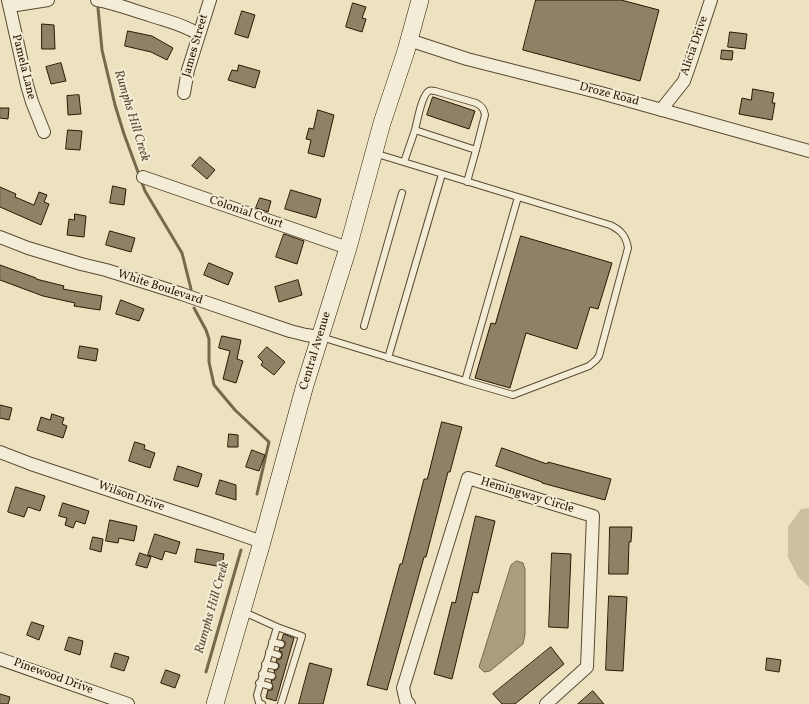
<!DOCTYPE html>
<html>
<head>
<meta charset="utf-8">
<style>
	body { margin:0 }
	canvas { display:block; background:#ece2c0 }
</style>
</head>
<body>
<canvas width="809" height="704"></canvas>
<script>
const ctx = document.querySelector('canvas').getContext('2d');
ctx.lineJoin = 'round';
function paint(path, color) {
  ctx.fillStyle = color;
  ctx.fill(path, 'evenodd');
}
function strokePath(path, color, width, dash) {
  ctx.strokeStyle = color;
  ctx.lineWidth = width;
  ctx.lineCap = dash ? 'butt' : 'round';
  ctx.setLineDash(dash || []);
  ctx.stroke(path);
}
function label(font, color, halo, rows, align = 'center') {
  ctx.font = font + ' Vollkorn,serif';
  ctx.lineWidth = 4;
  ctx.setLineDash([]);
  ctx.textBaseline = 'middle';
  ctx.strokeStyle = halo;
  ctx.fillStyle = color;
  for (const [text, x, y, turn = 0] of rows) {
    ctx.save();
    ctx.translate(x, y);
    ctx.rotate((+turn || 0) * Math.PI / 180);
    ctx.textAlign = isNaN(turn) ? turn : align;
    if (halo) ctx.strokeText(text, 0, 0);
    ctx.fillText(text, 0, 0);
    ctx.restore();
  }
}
paint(new Path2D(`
	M809,508V587L798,577L788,557V527L801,509Z`), '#cbc0a0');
const water = new Path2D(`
	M517,561L523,563L525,569V634L523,644L490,671L484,672L479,667L511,565Z`);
paint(water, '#aa9d7f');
strokePath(water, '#77684d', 1);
strokePath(new Path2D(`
	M98,8L102,50L115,105L124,134L145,191L182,253L191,289
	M194,308L206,330L209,339V362L214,385L235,410L269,442L257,494
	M206,672L241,550`), '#77684d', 3);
const building = new Path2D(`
	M536,0H621L659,10L640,81L523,50Z
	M353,3L366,7L362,18L366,19L362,32L346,27Z
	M242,11L255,15L248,38L235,34Z
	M42,24L54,25L55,49H42Z
	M128,31L152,36L173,48L167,60L151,52L125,46Z
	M730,32L747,34L745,49L728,47Z
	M722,50L733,51L732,60L721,59Z
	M61,63L66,81L51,84L46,67Z
	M239,65L260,71L255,88L228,80L232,70L237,71Z
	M753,89L774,93L772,103H775L772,120L739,114L742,98L751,100Z
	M79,95L81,114L68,115L67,96Z
	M433,97L475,111L469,129L427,115Z
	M0,108H9L8,119L0,118Z
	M318,110L334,115L324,157L308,153L311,140L306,139L309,128L313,129Z
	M68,130L82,131L80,150L66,149Z
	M200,157L215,170L207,179L192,166Z
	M113,186L126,189L124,205L110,203Z
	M0,187L16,194L15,197L34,205L39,192L47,195L44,202L49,204L41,225L0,207Z
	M291,190L321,199L316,218L285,209Z
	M260,198L271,201L268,212L256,208Z
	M75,214L86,216L84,237L67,235L69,219L74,220Z
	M110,231L135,238L131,252L106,245Z
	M284,234L304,241L297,264L276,257Z
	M521,236L612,263L598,309L590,307L577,349L526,333L510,388L475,378L491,323L495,324Z
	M209,263L233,273L228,285L204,275Z
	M0,265L36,278V279L64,286L63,289L102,296L100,310L74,306L75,303L43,296L0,280Z
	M298,280L302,295L279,302L275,287Z
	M121,300L144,309L139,321L116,314Z
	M222,336L241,340L237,359L243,361L236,383L223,379L230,351L219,348Z
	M80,346L98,349L96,361L78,358Z
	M267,347L285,362L274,375L261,365L263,362L258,357Z
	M0,405L12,408L9,420L0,418Z
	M52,414L64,418L62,424L67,426L63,438L37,430L41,417L50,420Z
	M442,422L462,427L450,472H448L426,557H424L387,690L367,685L400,564H402L424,479H427Z
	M229,434L238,435V447H228Z
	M135,442L145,445L144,449L155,453L150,468L129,461Z
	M502,448L547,464L548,462L611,479L605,500L542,483V482L496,466Z
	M252,450L265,455L259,471L246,467Z
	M178,466L202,474L198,487L174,480Z
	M220,480L236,485V500L216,494Z
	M16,487L45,496L40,511L28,507L24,517L8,512Z
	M63,503L89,511L85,524L76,521L73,528L65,525L67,518L59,516Z
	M476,516L495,521L478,593L473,592L452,679L434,674L452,602L455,603Z
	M110,520L137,526L134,541L119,538L118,543L106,541Z
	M610,527H632L631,542H629L628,574H609Z
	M155,534L180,542L176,554L165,551L162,560L148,555Z
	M93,537L103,539L101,552L90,549Z
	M197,549L224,554L222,567L195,562Z
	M140,553L151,557L147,568L136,565Z
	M552,553L571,554L568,628L549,627Z
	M609,596L627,597L623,671L606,670Z
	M32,622L44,626L39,640L27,635Z
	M284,634L294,638L276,701L266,698L268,690H272L273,687L271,680H274L276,677L274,670H277L279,667V664L276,662L277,659H281L282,656V652L279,651L280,648H283L285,645V642L282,640Z
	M69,637L83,641L80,655L65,650Z
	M551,647L564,664L515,704H502L493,694Z
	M115,653L129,657L124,671L111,667Z
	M767,658L781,660L779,672L766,670Z
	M310,663L332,669L323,704H299Z
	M166,670L180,675L175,688L161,683Z
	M593,691L604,704H578Z
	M0,694L10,697L8,704H0Z`);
paint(building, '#8f8165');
strokePath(building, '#2a1802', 1);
const lane = new Path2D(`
	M415,130C417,122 422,94 429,91C431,90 433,91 435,91L476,103C482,106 484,109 485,115L476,150
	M404,162L415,130L476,150L467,182
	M364,326L402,193
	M321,337L465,381L518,197L374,153
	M388,358L442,174
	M465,381L513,395L589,366L596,360L599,356L628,248C626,236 621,230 610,225L518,197
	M244,612L277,627L257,695L259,703L262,704
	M277,627L302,636L281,704
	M272,642L281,644
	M269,652L278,655
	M265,664L275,666
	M262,674L272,676
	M259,683L269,686`);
const street = new Path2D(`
	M8,0L27,85L32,102L44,132
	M97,0C115,3 132,10 149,15C166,21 183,24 198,34
	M10,6L48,0
	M409,40L467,59L601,93L809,151
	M184,93L188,70L210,0
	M661,110L684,81L691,61L711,0
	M143,177L348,248
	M0,237L28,248L81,264L106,270L182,294L199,300L290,331L306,335L321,337
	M0,452L31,464L208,523L262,542
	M0,659L128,704
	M409,704L406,701L403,688L468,478L593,516L587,667L546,704`);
const secondary = new Path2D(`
	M215,704L262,542L305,385L348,248L382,123L406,51L420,0`);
strokePath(lane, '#5a4a32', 8);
strokePath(street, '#5a4a32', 14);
strokePath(secondary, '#2a1802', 18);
strokePath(lane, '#f3ecd6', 6);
strokePath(street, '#f3ecd6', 12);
strokePath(secondary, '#f3ecd6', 17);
label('12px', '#2a1802', '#f3ecd6', [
	["James Street",196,46,-74],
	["Alicia Drive",695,46,-71],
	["Pamela Lane",23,67,76],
	["Droze Road",609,95,15],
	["Colonial Court",246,213,19],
	["White Boulevard",160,288,18],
	["Central Avenue",316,351,-73],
	["Hemingway Circle",527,496,17],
	["Wilson Drive",131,497,19],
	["Pinewood Drive",53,677,20]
]);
label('italic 13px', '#5d4d34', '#f3ecd6', [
	["Rumphs Hill Creek",131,116,73],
	["Rumphs Hill Creek",213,608,-74]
]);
</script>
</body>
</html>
